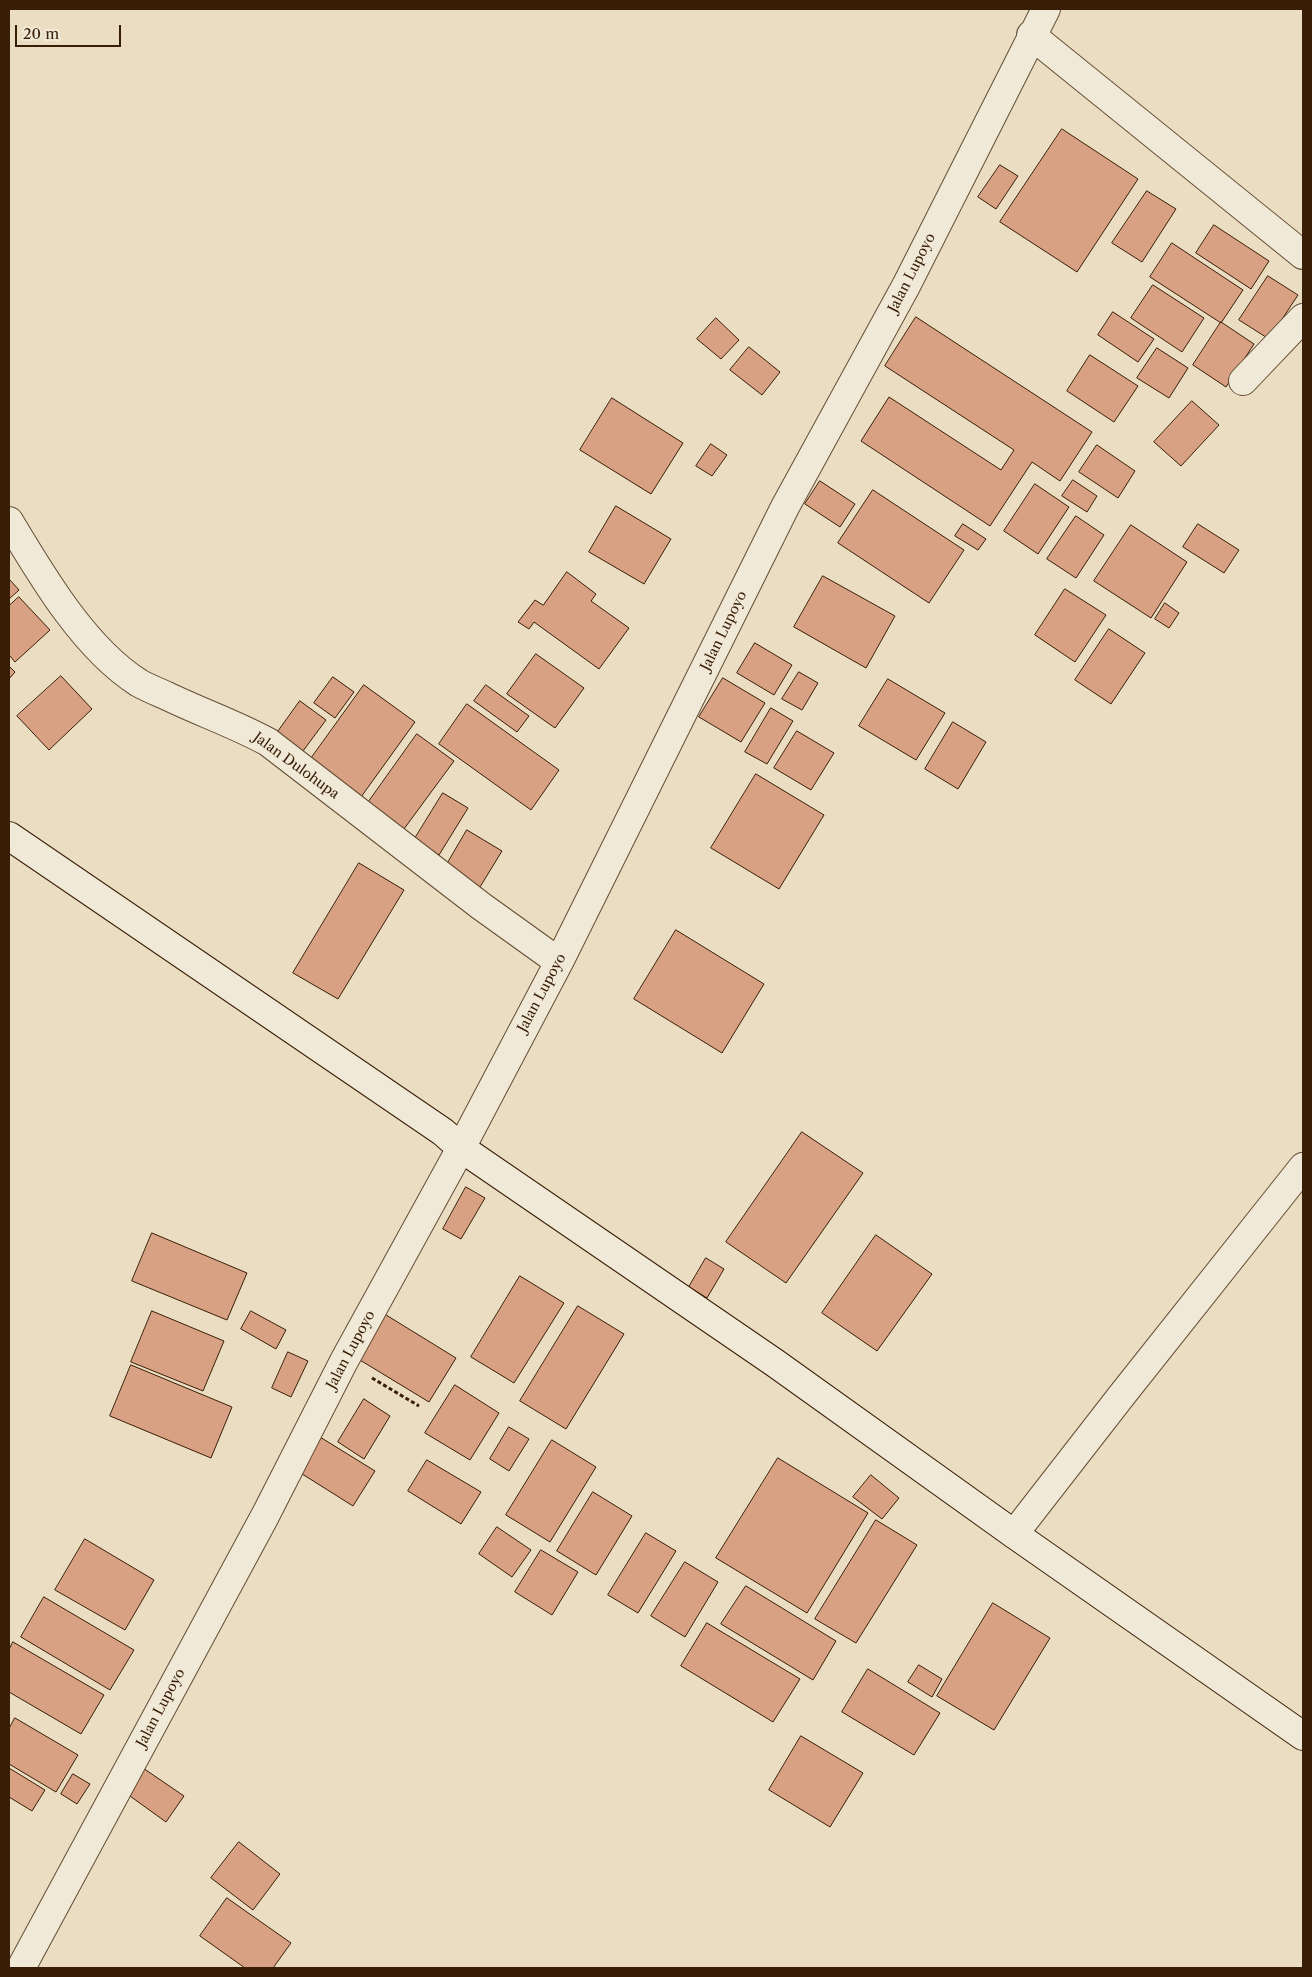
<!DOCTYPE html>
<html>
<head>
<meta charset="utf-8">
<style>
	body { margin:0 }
	#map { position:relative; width:1312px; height:1977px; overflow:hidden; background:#eaddc2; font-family:"Libre Caslon Text",serif }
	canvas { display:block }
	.frame { position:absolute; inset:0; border:10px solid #381e05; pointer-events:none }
	.scale { position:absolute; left:15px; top:25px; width:106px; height:22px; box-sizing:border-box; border:2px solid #381e05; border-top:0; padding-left:6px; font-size:15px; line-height:18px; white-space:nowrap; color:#381e05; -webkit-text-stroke:4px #f1e9d7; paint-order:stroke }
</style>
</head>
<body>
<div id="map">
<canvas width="1312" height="1977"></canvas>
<div class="frame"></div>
<div class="scale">20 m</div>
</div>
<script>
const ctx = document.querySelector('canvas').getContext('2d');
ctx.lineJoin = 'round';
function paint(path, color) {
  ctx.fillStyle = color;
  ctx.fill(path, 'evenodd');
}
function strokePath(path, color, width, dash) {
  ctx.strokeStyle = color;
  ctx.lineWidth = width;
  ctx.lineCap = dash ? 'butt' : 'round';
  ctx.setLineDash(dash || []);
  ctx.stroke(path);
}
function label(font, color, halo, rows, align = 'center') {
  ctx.font = font + ' "Libre Caslon Text",serif';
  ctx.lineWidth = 4;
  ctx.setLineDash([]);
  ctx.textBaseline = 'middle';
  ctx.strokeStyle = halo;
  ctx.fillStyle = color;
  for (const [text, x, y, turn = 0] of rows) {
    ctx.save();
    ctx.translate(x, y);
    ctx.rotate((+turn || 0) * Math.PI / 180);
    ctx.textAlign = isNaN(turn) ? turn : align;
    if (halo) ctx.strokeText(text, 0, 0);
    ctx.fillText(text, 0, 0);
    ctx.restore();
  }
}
const building = new Path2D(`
	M1062,129L1138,179L1077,272L1000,222Z
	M1000,165L1018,176L996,209L978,197Z
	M1147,191L1176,209L1142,262L1112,243Z
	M1214,225L1269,261L1251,289L1196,253Z
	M1172,243L1243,290L1221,323L1150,277Z
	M1268,276L1298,295L1269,339L1239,320Z
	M1153,285L1204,318L1182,352L1131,318Z
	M1113,312L1154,339L1138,362L1098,335Z
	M916,317L1092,432L1060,481L1032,462L990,526L861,441L889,397L1001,470L1014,450L885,366Z
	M716,318L739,340L721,359L697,339Z
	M1221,322L1254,344L1226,387L1193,365Z
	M749,347L780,372L762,395L730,370Z
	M1157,348L1188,368L1169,398L1137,378Z
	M1090,355L1138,386L1114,422L1067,391Z
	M612,398L683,443L651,494L580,450Z
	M1192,401L1219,425L1181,466L1154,442Z
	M711,444L727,455L712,476L696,466Z
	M1097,445L1135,471L1118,498L1079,472Z
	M1073,480L1097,496L1087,512L1062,496Z
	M820,481L855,504L840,527L805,504Z
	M1035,484L1069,507L1038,554L1004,531Z
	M873,490L964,550L929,603L838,543Z
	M616,506L671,539L644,584L589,552Z
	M1076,516L1104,535L1076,578L1047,559Z
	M963,524L986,539L978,550L955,536Z
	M1198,524L1239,550L1224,573L1183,547Z
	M1131,525L1187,562L1151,618L1094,581Z
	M567,572L596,594L591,601L629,628L599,669L534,622L529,629L518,622L535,600L543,605Z
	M823,576L895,616L866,668L794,627Z
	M9,579L19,590L9,599Z
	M1065,589L1106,615L1075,662L1035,635Z
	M19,597L50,630L15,662L9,655V606Z
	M1165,603L1179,613L1169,628L1155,619Z
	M1109,629L1145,653L1111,704L1075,680Z
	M755,643L792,665L774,695L737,673Z
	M536,654L584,688L555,728L507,694Z
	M9,666L15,672L9,679Z
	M799,672L818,683L802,710L782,699Z
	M61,676L92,709L49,750L17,716Z
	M333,677L354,692L335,718L314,703Z
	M723,678L765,703L741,742L699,717Z
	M888,679L945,713L916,760L859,726Z
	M364,685L415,722L361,797L310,760Z
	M486,685L529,716L517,732L474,701Z
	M300,701L326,720L303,751L277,733Z
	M467,704L559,770L531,810L439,744Z
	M771,708L793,721L767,764L745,752Z
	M953,722L986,742L958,789L925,769Z
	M797,731L834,753L811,790L774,768Z
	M417,734L454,761L401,833L365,807Z
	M756,774L824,815L779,889L711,848Z
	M443,793L468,808L439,855L414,840Z
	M467,830L502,851L480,887L446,866Z
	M359,863L404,890L338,999L293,973Z
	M676,930L764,984L722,1053L634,999Z
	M802,1132L863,1173L786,1283L726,1242Z
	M466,1187L485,1198L461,1239L443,1229Z
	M152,1233L247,1273L227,1320L132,1281Z
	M876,1235L932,1274L877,1351L822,1313Z
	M706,1258L724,1269L707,1298L689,1287Z
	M520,1276L564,1303L514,1383L471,1357Z
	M578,1306L624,1334L566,1429L520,1401Z
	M378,1310L456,1358L429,1402L350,1354Z
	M152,1311L224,1341L203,1391L131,1362Z
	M251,1311L286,1330L276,1349L241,1329Z
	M288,1352L308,1361L291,1397L272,1388Z
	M131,1365L232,1407L211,1458L110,1416Z
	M455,1385L499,1413L470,1460L425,1433Z
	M364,1399L390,1416L364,1459L338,1442Z
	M509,1427L529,1439L509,1471L490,1459Z
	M320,1437L375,1471L353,1506L299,1472Z
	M552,1440L596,1467L550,1542L506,1515Z
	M778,1458L868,1513L807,1613L716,1558Z
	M427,1460L481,1492L461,1524L408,1491Z
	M871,1475L899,1498L882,1519L853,1497Z
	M593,1492L632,1516L596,1575L557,1551Z
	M876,1520L917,1545L856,1643L815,1619Z
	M497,1527L531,1550L512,1577L479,1554Z
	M646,1533L676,1551L638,1613L608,1595Z
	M85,1539L154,1580L125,1630L55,1590Z
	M541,1550L578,1572L552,1615L515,1592Z
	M685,1562L718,1582L685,1637L651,1616Z
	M746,1586L836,1641L813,1680L721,1624Z
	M44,1597L134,1650L110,1690L21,1637Z
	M993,1603L1050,1638L994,1730L937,1696Z
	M707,1623L800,1679L773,1722L681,1666Z
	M13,1642L104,1695L81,1734L9,1692V1650Z
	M919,1665L942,1679L932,1697L908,1682Z
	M868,1669L940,1713L914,1755L842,1712Z
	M15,1718L78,1755L56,1792L9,1764V1729Z
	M801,1736L863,1773L830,1827L769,1790Z
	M140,1766L184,1796L166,1822L123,1791Z
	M9,1768L45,1790L32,1811L9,1797Z
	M73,1774L90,1784L77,1804L61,1794Z
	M239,1842L280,1874L253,1910L211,1878Z
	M227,1898L291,1943L273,1968H245L200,1936Z`);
paint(building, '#d9a183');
strokePath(building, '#381e05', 1);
const street = new Path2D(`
	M1031,35L1303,255
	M1243,381L1303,318
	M9,521C42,576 84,648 139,683C148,688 158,692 167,696C200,712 235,724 268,742L481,906L559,962
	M1014,1534L1122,1395L1303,1167
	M21,1968L265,1516L344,1361L461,1148L559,962L785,507L906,286L1046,9`);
const secondary = new Path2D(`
	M9,836L443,1132L461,1148L775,1363L1014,1534L1303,1736`);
strokePath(street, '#644e34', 30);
strokePath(secondary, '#381e05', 30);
strokePath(new Path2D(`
	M372,1378L419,1406`), '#381e05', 3, [4, 2.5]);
strokePath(street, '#f1e9d7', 28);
strokePath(secondary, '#f1e9d7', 28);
label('14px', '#381e05', '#f1e9d7', [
	["Jalan Lupoyo",912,273,-63],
	["Jalan Lupoyo",724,631,-64],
	["Jalan Dulohupa",296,766,36],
	["Jalan Lupoyo",542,993,-62],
	["Jalan Lupoyo",351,1350,-62],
	["Jalan Lupoyo",161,1708,-62]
]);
</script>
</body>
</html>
